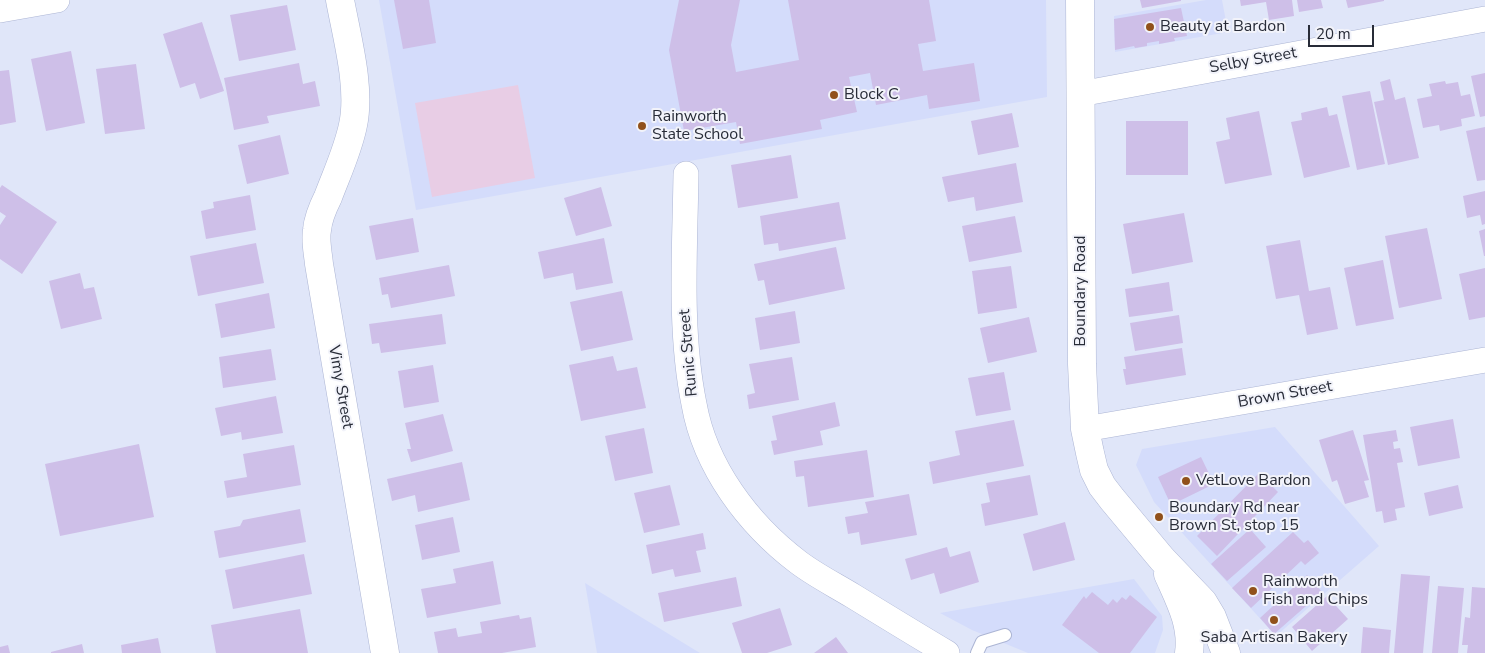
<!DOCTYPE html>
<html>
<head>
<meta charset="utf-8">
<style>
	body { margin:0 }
	#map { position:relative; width:1485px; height:653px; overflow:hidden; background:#e0e6f9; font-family:"Nunito Sans",sans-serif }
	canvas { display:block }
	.scale { position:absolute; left:1308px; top:25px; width:66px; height:22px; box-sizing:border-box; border:2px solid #282c38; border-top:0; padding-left:6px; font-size:15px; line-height:18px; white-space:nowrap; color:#282c38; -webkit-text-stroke:4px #f2f3fa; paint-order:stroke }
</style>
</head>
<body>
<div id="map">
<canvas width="1485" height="653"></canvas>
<div class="scale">20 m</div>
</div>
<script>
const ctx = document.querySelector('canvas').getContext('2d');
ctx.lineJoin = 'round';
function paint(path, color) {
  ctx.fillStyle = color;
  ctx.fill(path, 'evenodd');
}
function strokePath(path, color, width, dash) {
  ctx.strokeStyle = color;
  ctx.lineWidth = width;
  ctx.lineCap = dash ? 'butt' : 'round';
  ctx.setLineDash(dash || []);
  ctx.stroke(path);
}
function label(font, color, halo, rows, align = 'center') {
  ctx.font = font + ' "Nunito Sans",sans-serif';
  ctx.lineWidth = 4;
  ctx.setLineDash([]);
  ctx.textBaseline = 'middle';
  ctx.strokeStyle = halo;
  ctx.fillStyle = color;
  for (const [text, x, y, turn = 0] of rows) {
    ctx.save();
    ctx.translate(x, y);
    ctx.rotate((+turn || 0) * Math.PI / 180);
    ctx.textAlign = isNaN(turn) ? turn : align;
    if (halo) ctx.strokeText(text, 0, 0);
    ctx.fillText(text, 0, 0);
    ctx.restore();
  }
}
paint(new Path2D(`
	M379,0H1046L1047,97L416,210Z
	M1206,0H1222L1228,32L1115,52L1114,16Z
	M1275,427L1379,546L1276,636L1154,502L1136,465L1142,449Z
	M1134,579L1162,616L1163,630L1155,653H1028L972,630L940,613Z
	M585,583L700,653H597Z`), '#d4dcfb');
paint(new Path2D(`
	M518,85L535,178L432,197L415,103Z`), '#e8cde5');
paint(new Path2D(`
	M394,0H429L436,43L403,49Z
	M679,0H740L731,45L736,72L799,60L788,0H929L936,41L918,44L923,71L974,63L980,101L929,109L927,95L876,105L870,73L849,77L857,112L820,120L822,129L740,144L736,122L684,131L669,50Z
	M1140,0H1181V1L1142,8Z
	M1240,0H1292L1294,16L1269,20L1266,2L1241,6Z
	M1297,0H1321L1323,8L1299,12Z
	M1346,0H1384V1L1348,8Z
	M287,5L296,50L239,61L230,15Z
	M1181,8L1187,36L1174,38L1175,41L1159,44V41L1147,43V46L1135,48L1134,46L1115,50L1114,19Z
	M202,22L224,91L200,99L195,83L180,88L163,34Z
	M71,51L85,123L46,131L31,59Z
	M299,63L303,84L315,81L320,106L267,116L269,123L234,130L224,78Z
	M136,64L145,129L105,134L96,69Z
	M9,70L16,122L0,125V71Z
	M1485,73V116L1480,117L1471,76Z
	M1390,79L1395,100L1405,97L1419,158L1388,165L1374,102L1384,100L1380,82Z
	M1445,81L1446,84L1458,82L1461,96L1470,94L1475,116L1461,119L1462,126L1440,131L1439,125L1423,128L1417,99L1432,96L1429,84Z
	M1370,91L1385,164L1357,170L1342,96Z
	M1327,107L1329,116L1337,114L1350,167L1304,178L1291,122L1302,120L1301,113Z
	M1259,111L1272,175L1225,184L1216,142L1230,139L1226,118Z
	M1012,113L1019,147L978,155L971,121Z
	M1126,121H1188V175H1126Z
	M1485,127V180L1477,181L1466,131Z
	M280,135L289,174L247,184L238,145Z
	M791,155L798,198L738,208L731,165Z
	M1016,163L1023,202L976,211L974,197L948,202L942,177Z
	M2,185L57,222L22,274L0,259V225L6,216L0,212V188Z
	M601,187L612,226L576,236L564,198Z
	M1485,191V224L1482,225L1480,215L1467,218L1463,196Z
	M250,195L256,230L206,239L201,211L214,208L213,202Z
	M839,202L846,239L779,251L778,243L764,245L760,216Z
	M1184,213L1193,262L1132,274L1123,224Z
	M1015,216L1022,252L969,262L962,226Z
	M413,218L419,252L376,260L369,226Z
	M1427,228L1442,299L1399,308L1385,236Z
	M1485,229V256H1484L1479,231Z
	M604,238L613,283L576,290L573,273L544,279L538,252Z
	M1300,240L1309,291L1330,287L1338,329L1307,335L1299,295L1276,299L1266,246Z
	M256,243L264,283L198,296L190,256Z
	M836,247L845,289L769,305L764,280L758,281L754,264Z
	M1383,260L1394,319L1356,326L1344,268Z
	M449,265L455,296L391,308L388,294L382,295L379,278Z
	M1011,266L1017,308L978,314L972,271Z
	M1485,268V317L1469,320L1459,274Z
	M80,273L84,289L94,287L102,319L61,329L49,281Z
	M1169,282L1173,311L1129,317L1125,289Z
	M622,291L633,340L581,351L570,302Z
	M269,293L275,328L221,338L215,304Z
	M795,311L800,343L760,350L755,318Z
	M442,314L446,344L381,353L379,343L372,344L369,324Z
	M1179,315L1183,343L1135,351L1130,323Z
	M1029,317L1037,352L988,363L980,328Z
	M1182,348L1186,375L1126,385L1123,369H1126L1124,357Z
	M271,349L276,380L223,388L219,357Z
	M613,356L617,371L637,367L646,408L581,421L569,365Z
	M792,357L799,400L749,409L747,395L755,393L749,364Z
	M433,365L439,402L404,408L398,371Z
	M1004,372L1011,410L976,416L968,378Z
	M276,396L283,433L242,440L241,432L221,436L215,408Z
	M835,402L840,426L820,431L823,445L774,455L771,441L777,440L772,416Z
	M443,414L453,451L411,462L407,449H411L405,423Z
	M1453,419L1460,458L1418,466L1410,427Z
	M1014,420L1024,466L933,484L929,462L960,455L955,431Z
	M644,428L653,473L615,481L605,436Z
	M1353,430L1369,480L1364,481L1369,497L1345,504L1337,480L1332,482L1319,440Z
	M1396,430L1398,441L1393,442L1394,449L1400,448L1403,462L1397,463L1405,507L1395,509L1397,520L1384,523L1382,511L1376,512L1363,435Z
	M139,444L154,517L60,536L45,464Z
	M294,445L301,485L227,498L224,481L247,477L243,454Z
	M867,450L874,497L808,507L804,476L796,477L794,461Z
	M1201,457L1214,484L1171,505L1158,477Z
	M462,462L470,500L418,512L415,495L392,501L387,479Z
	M1259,473L1278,492L1217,556L1197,536Z
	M1030,475L1038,515L985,526L981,504L990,502L986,483Z
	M670,485L680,525L644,533L634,493Z
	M1458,485L1463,508L1429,516L1424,493Z
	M909,494L917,535L861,545L859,532L848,534L845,517L868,513L865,502Z
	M300,509L306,542L219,558L214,531L240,526L243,520Z
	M453,517L460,552L422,560L415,525Z
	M1065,522L1075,560L1033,571L1023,534Z
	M1250,529L1266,547L1227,581L1211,564Z
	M1293,532L1304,543L1308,540L1319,553L1305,565L1301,561L1251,608L1232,588Z
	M703,533L706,549L696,551L701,572L675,577L673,569L652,574L646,545Z
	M947,547L950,557L970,551L979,582L940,594L934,573L911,580L905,559Z
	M304,554L312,594L233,609L225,570Z
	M493,561L501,604L427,618L421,589L456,583L453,569Z
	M1401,574L1430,576L1423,653H1394Z
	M1307,575L1322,592L1274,634L1260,618Z
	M736,577L742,606L664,622L658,593Z
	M1438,586L1464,588L1458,653H1432Z
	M1472,587L1485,588V653H1467L1468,645H1462L1465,617L1470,618Z
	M1092,592L1108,605L1113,599L1117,603L1122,597L1126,600L1130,595L1157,617L1130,653H1099L1062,625L1084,596L1086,599Z
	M1327,596L1348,619L1312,651L1292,627Z
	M780,608L792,645L767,653H742L732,623Z
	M300,609L308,653H216L211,625Z
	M519,615L520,619L531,617L536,647L502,653H438L434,632L456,628L458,637L482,633L480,622Z
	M1363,627L1391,630L1389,653H1361Z
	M836,637L848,653H814Z
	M158,638L161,653H122L121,645Z
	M82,644L84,653H51V652Z
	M8,645L10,653H0V647Z`), '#cebfe8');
const service = new Path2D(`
	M977,653L982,642L1005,635`);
const minor = new Path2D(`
	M0,10L57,0
	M1080,94L1485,19
	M686,174C685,249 679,330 694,404C705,467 748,524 798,562C815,575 835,585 853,596C884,615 915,634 947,653
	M1085,429L1485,360`);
const tertiary = new Path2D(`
	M340,0C347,38 361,88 353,125C348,150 337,173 328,197C323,207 318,218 317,230C315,241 318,253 319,264L385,653`);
const secondary = new Path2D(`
	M1080,0L1082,364L1085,429L1090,453L1094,470L1102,486L1112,499L1162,559L1203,602L1212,617L1226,653
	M1168,574C1179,599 1193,624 1189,653`);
strokePath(service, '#acb5d4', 14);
strokePath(minor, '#acb5d4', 26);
strokePath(tertiary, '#acb5d4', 29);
strokePath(secondary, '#acb5d4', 29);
strokePath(service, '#fff', 12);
strokePath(minor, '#fff', 25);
strokePath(tertiary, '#fff', 28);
strokePath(secondary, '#fff', 28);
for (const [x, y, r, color] of [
	[1150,27,5,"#91511b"],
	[834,95,5,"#91511b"],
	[642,126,5,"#91511b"],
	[1186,481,5,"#91511b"],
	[1159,517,5,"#91511b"],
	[1253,591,5,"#91511b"],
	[1274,620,5,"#91511b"]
]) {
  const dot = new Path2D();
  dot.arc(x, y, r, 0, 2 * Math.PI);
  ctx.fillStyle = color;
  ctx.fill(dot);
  strokePath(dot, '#f2f3fa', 2);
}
label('16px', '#282c38', '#f2f3fa', [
	["Beauty at Bardon",1160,27],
	["Block C",844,95],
	["Rainworth",652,117],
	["State School",652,135],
	["VetLove Bardon",1196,481],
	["Boundary Rd near",1169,508],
	["Brown St, stop 15",1169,526],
	["Rainworth",1263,582],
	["Fish and Chips",1263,600],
	["Saba Artisan Bakery",1274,638,"center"]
], 'left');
label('16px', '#282c38', '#f2f3fa', [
	["Selby Street",1253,61,-10],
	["Boundary Road",1081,291,-90],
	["Runic Street",689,353,-95],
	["Vimy Street",340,387,80],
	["Brown Street",1285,395,-10]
]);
</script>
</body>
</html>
